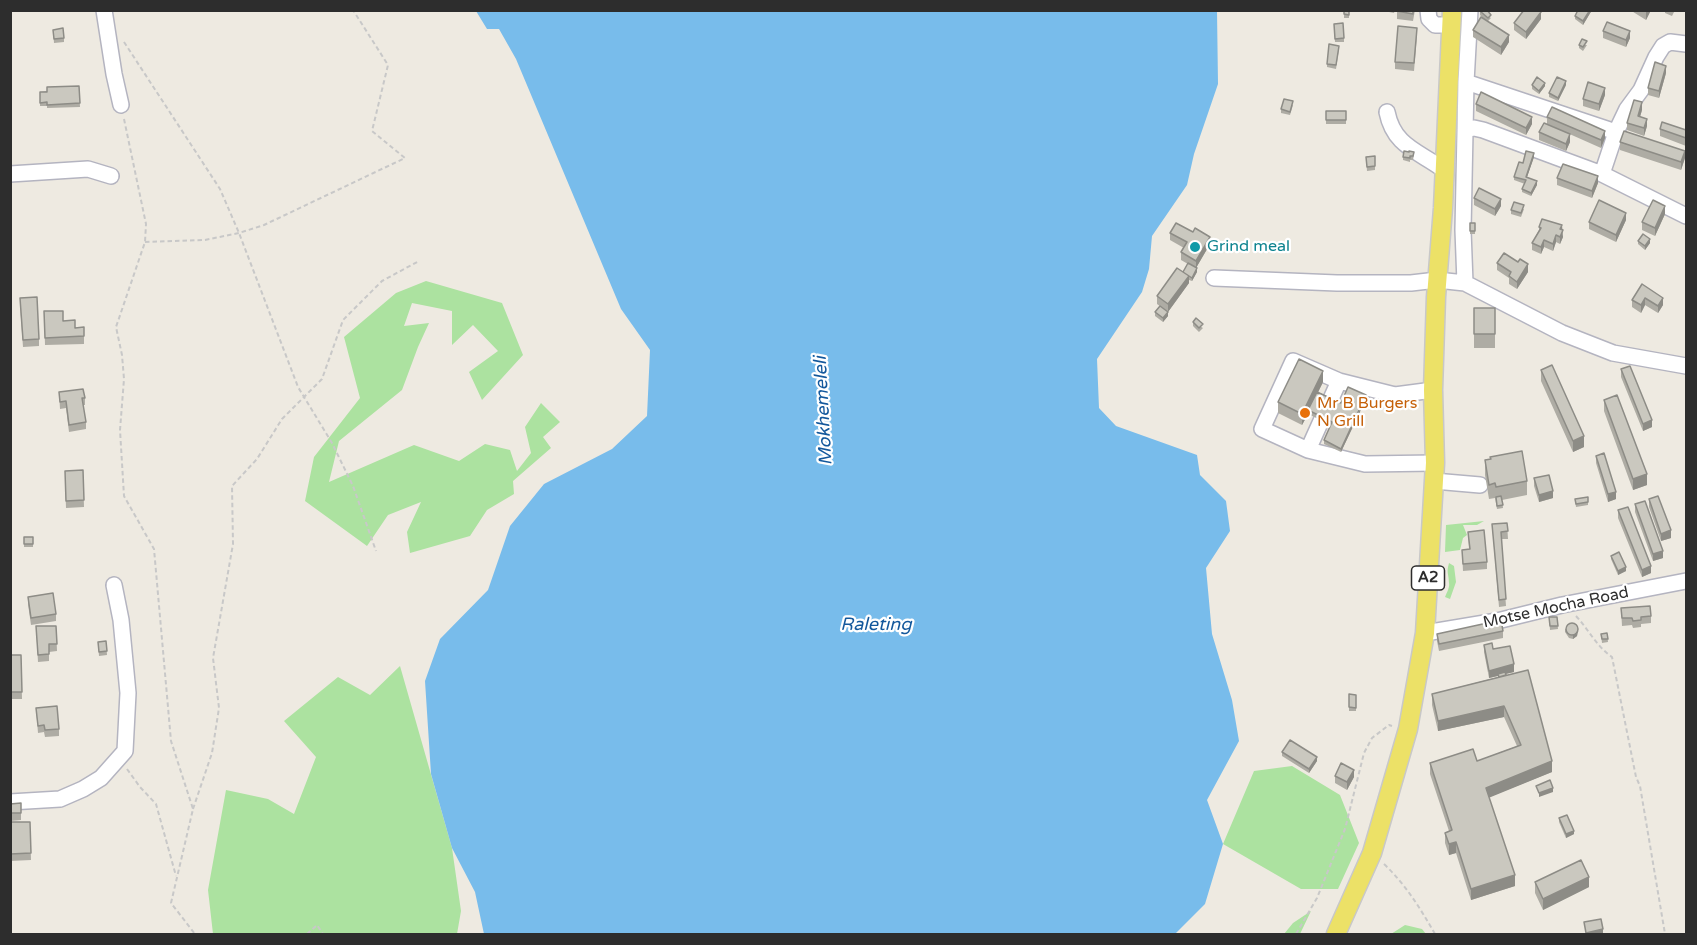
<!DOCTYPE html>
<html>
<head>
<meta charset="utf-8">
<style>
	body { margin:0 }
	#map { position:relative; width:1697px; height:945px; overflow:hidden; background:#eeeae1; font-family:"Varela Round",sans-serif }
	canvas { display:block }
	.frame { position:absolute; inset:0; border:12px solid #2d2d2d; pointer-events:none }
</style>
</head>
<body>
<div id="map">
<canvas width="1697" height="945"></canvas>
<div class="frame"></div>
</div>
<script>
const ctx = document.querySelector('canvas').getContext('2d');
ctx.lineJoin = 'round';
function paint(path, color) {
  ctx.fillStyle = color;
  ctx.fill(path, 'evenodd');
}
function strokePath(path, color, width, dash) {
  ctx.strokeStyle = color;
  ctx.lineWidth = width;
  ctx.lineCap = dash ? 'butt' : 'round';
  ctx.setLineDash(dash || []);
  ctx.stroke(path);
}
function label(font, color, halo, rows, align = 'center') {
  ctx.font = font + ' "Varela Round",sans-serif';
  ctx.lineWidth = 4.5;
  ctx.setLineDash([]);
  ctx.textBaseline = 'middle';
  ctx.strokeStyle = halo;
  ctx.fillStyle = color;
  for (const [text, x, y, turn = 0] of rows) {
    ctx.save();
    ctx.translate(x, y);
    ctx.rotate((+turn || 0) * Math.PI / 180);
    ctx.textAlign = isNaN(turn) ? turn : align;
    if (halo) ctx.strokeText(text, 0, 0);
    ctx.fillText(text, 0, 0);
    ctx.restore();
  }
}
paint(new Path2D(`
	M426,281L502,303L523,355L482,400L469,372L498,351L473,325L452,345V311L412,303L404,326L429,323L418,347L402,390L339,441L329,482L414,445L459,461L485,444L510,450L517,471L531,453L525,427L541,403L560,422L543,437L551,448L513,481L514,494L487,510L470,536L410,553L407,532L421,502L388,515L367,546L305,501L314,457L360,398L344,337L396,293Z
	M1484,521L1477,525H1463L1467,535L1463,538L1460,550L1445,552L1446,525Z
	M1449,563L1454,566L1456,582L1450,599L1445,597C1447,592 1450,587 1449,583C1449,573 1446,574 1449,563Z
	M400,666L452,848L461,911L457,934H213L208,890L226,790L268,799L294,814L316,757L284,721L338,677L370,695Z
	M1292,766L1340,795L1359,843L1338,889H1301L1223,844L1254,771Z
	M1311,911L1300,934H1284L1293,923Z
	M1405,925L1422,929L1426,934H1391Z`), '#ace2a0');
paint(new Path2D(`
	M476,11H1217L1218,84L1194,154L1187,185L1152,236L1149,269L1142,292L1097,359L1099,408L1116,426L1197,455L1200,475L1226,501L1230,531L1206,568L1212,634L1232,700L1239,741L1207,800L1223,844L1205,904L1175,934H484L475,892L452,848L431,774L425,681L440,639L488,590L510,526L544,484L612,449L647,416L650,350L621,309L516,59L499,29H487Z`), '#78bceb');
const minor = new Path2D(`
	M104,10L114,74L121,105
	M1428,10L1429,19L1435,25H1451
	M1466,82L1616,132
	M1387,112C1394,147 1419,151 1444,170
	M1465,130L1474,128L1483,130L1602,174L1686,216
	M10,174L88,169L111,176
	M1602,174L1616,132L1627,109L1641,90L1656,57L1663,46L1670,42L1686,44
	M1214,278L1337,283H1411L1437,280L1465,283L1562,333L1613,353L1686,366
	M1465,283L1463,230L1466,82L1470,10
	M1433,390L1395,395L1339,381L1308,450L1365,464L1435,463
	M1308,450L1262,429L1293,361L1339,381
	M1434,481L1480,485
	M1425,633L1497,621L1562,605L1686,581
	M10,802L60,799L83,789L101,778L125,751L128,693L121,620L114,585`);
const major = new Path2D(`
	M1336,934L1372,853L1408,729L1425,633L1435,463L1433,390L1436,297L1443,208L1452,10`);
strokePath(minor, '#b4b4c0', 18);
strokePath(major, '#c8c8c8', 21);
strokePath(new Path2D(`
	M124,42L220,189L239,233L298,387L332,443L353,486L376,551
	M124,119L146,224L145,242L116,327L122,355L124,379L120,430L124,496L154,549L171,741L193,809L171,903L195,934
	M145,242L205,240L239,233L264,225L405,158L372,131L388,65L353,10
	M1576,616C1589,630 1596,646 1612,657L1636,777L1640,786L1665,934
	M127,769L140,787L156,804L176,876
	M193,809L212,753L219,708L213,658L233,544L232,486L257,459L282,419L322,379L343,320L382,281L419,261
	M1384,864C1406,885 1420,908 1435,934
	M307,934L317,925L323,934
	M1296,934L1317,898L1345,829L1364,753L1372,738L1389,725L1392,726`), '#c8c8c8', 2, [4.5, 3]);
strokePath(minor, '#fff', 15);
strokePath(major, '#ece167', 18);
paint(new Path2D(`
	M1344,10H1349V18H1344Z
	M1379,10H1395L1394,13Z
	M1397,10H1415L1413,21L1397,19Z
	M1592,10L1583,25L1575,19V16Z
	M1630,10H1651L1646,20Z
	M1665,10H1675L1672,16L1665,13Z
	M1480,11L1491,18L1488,21L1509,42L1501,55L1473,37V30L1484,19L1480,15Z
	M1541,19L1526,39L1514,30V23Z
	M1334,24L1344,38V42H1335Z
	M53,30L64,38V42L54,43Z
	M1603,31L1630,38L1626,47L1603,38Z
	M1417,35L1414,71L1395,69V62Z
	M1579,45H1587L1583,51L1579,48Z
	M1339,49L1336,69L1327,67V64Z
	M1666,73L1659,98L1648,95V88Z
	M1532,85L1545,86L1539,94L1532,89Z
	M1566,85L1558,101L1549,97V93Z
	M79,86L80,107L47,108V106H40V92Z
	M1605,95L1599,111L1583,106V99Z
	M1476,104L1532,124L1526,135L1476,111Z
	M1293,105L1290,115L1281,113V109Z
	M1642,110L1640,117L1647,126L1644,136L1627,130V123Z
	M1326,111H1346V124H1326Z
	M1547,117L1605,138L1601,148L1547,124Z
	M1660,129L1686,130V146L1660,136Z
	M1539,132L1570,142L1566,151L1539,140Z
	M1620,142L1685,158L1681,170L1620,150Z
	M1414,155L1413,160H1410V162L1403,160V157Z
	M1375,156V170L1367,171L1366,157Z
	M1534,157L1527,177L1537,185L1531,196L1522,192V189L1525,184L1514,180V177L1523,163Z
	M1557,178L1598,183L1592,198L1557,185Z
	M1474,198L1501,206L1495,216L1474,205Z
	M1524,209L1521,217L1511,214V210Z
	M1665,214L1655,236L1642,230V222Z
	M1626,220L1616,242L1589,229V222Z
	M1470,223H1475V234H1470Z
	M1539,227L1563,237L1560,244L1556,242L1553,251L1544,247L1541,254L1532,250V243L1539,230Z
	M1170,233L1210,244L1196,268L1197,272L1192,281L1189,280V283L1168,312L1157,304V296L1183,272L1188,264L1181,260V252L1184,248L1170,240Z
	M1638,241L1650,243L1645,250L1638,244Z
	M1497,263L1528,272L1517,289L1509,284V278L1497,270Z
	M1642,284L1663,305L1658,313L1645,305L1641,313L1632,307V300Z
	M20,305L39,339V346L23,347Z
	M1474,308H1495V348H1474Z
	M44,311L75,328L84,336V344L45,345Z
	M1155,312L1168,316L1163,322L1155,316Z
	M1193,322L1203,328L1199,332L1193,326Z
	M1621,369L1652,427L1643,431L1621,377Z
	M1541,370L1584,447L1573,452L1541,381Z
	M1323,382L1318,392L1341,403L1366,399L1341,452L1324,444V440L1331,425L1308,414L1302,425L1278,413V402Z
	M59,392L85,398V405H83L86,422V429L69,432L66,408L60,409Z
	M1604,400L1647,485L1633,490L1604,411Z
	M1596,456L1616,499L1608,502L1596,463Z
	M1490,457L1527,481V495L1502,500L1503,508L1497,509L1495,498L1489,499L1485,475V460L1490,459Z
	M83,470L84,507L66,508L65,478Z
	M1534,478L1553,498L1539,502L1534,486Z
	M1575,499L1588,502V505L1576,507Z
	M1649,499L1671,538L1661,541L1649,507Z
	M1635,504L1663,558L1653,561L1635,512Z
	M1618,510L1651,573L1642,577L1618,518Z
	M1507,523L1508,539H1501L1506,606L1499,607L1492,524Z
	M1468,532L1487,562V569L1463,571L1462,550L1469,549Z
	M24,537H33V547H24Z
	M1611,556L1626,571L1618,575L1611,559Z
	M28,597L56,614V621L31,625L28,604Z
	M1621,608L1651,616V623L1641,624V627L1633,628L1632,625L1622,626Z
	M1549,617H1557L1558,629L1550,630Z
	M36,626H56L57,651L49,652V661L38,662Z
	M1565,629L1578,632L1577,636L1573,639L1569,638L1565,632Z
	M1503,631V638L1439,651L1437,641V634Z
	M1607,633L1608,642L1602,643L1601,634Z
	M106,641L107,655L99,656L98,642Z
	M1484,645L1493,649L1514,672L1505,674L1552,772L1489,797L1515,886L1471,900L1456,853L1449,855L1445,843V833L1449,831L1430,774V763L1477,761L1517,746L1504,717L1438,731L1432,705V694L1498,677V676L1489,678L1484,652Z
	M21,655L22,699H10V683Z
	M1349,694L1356,695V711H1349Z
	M36,708L59,729V736L45,737L44,732L38,733Z
	M1282,752L1317,761L1309,773L1282,756Z
	M1335,776L1354,777L1347,790L1335,783Z
	M21,803V820L10,821V804Z
	M1559,818L1574,834L1566,838L1559,822Z
	M10,822H30L31,860L10,861Z
	M1535,882L1589,887L1543,910L1535,893Z`), '#aeaca4');
paint(new Path2D(`
	M1590,10H1592L1583,25V21Z
	M1647,10H1651L1646,20V12Z
	M1541,12V19L1526,39V32Z
	M1630,31V38L1626,47V40Z
	M1509,35V42L1501,55V47Z
	M1666,66V73L1659,98V91Z
	M1566,81V85L1558,101V98Z
	M1545,83V86L1539,94V91Z
	M1605,88V95L1599,111V104Z
	M1642,102V110L1638,123V116Z
	M1532,117V124L1526,135V128Z
	M1647,119V126L1644,136V128Z
	M1605,131V138L1601,148V140Z
	M1570,134V142L1566,151V144Z
	M1685,151V158L1681,170V162Z
	M1534,153V157L1526,180V177Z
	M1598,176V183L1592,198V191Z
	M1537,181V185L1531,196V193Z
	M1501,199V206L1495,216V209Z
	M1665,206V214L1655,236V228Z
	M1626,213V220L1616,242V235Z
	M1562,225L1563,237L1560,244V229Z
	M1556,235V242L1553,251V244Z
	M1210,237V244L1196,268V261Z
	M1650,239V243L1645,250V246Z
	M1544,240V247L1541,254V247Z
	M1528,264V272L1517,289V282Z
	M1197,268V272L1192,281V278Z
	M1189,276V283L1168,312V304Z
	M1645,298V305L1641,313V305Z
	M1663,298V305L1658,313V306Z
	M1168,312V316L1163,322V318Z
	M1323,371V382L1309,411L1308,410V414L1302,425V414Z
	M1366,395V399L1341,452V449Z
	M1652,420V427L1643,431V424Z
	M1584,436V447L1573,452V441Z
	M1647,474V485L1633,490V479Z
	M1553,491V498L1539,502V495Z
	M1616,492V499L1608,502V494Z
	M1671,530V538L1661,541V534Z
	M1663,551V558L1653,561V554Z
	M1651,566V573L1642,577V570Z
	M1626,567V571L1618,575V571Z
	M1578,628L1577,636L1573,639V635Z
	M1514,664V672L1489,678V671Z
	M1504,706V717L1438,731V721Z
	M1317,757V761L1309,773V769Z
	M1552,761V772L1486,799V788Z
	M1354,770V777L1347,790V782Z
	M1553,788V792L1539,797V793Z
	M1574,831V834L1566,838V834Z
	M1456,842V853L1449,855V844Z
	M1515,875V886L1471,900V889Z
	M1589,877V887L1543,910V899Z
	M1603,929V933L1595,934H1586V933Z`), '#8d8c86');
const building = new Path2D(`
	M1344,10H1349V15L1344,14Z
	M1397,10H1413V14L1397,11Z
	M1481,10H1487L1491,15L1488,18L1480,11Z
	M1524,10H1539L1541,12L1526,32L1514,23Z
	M1578,10H1590L1583,21L1575,16Z
	M1481,17L1509,35L1501,47L1473,30Z
	M1607,22L1630,31L1626,40L1603,31Z
	M1343,23L1344,38L1335,39L1334,24Z
	M1398,26L1417,28L1414,63L1395,62Z
	M63,28L64,38L54,39L53,30Z
	M1582,39L1587,41L1583,47L1579,45Z
	M1329,44L1339,46L1336,65L1327,64Z
	M1655,62L1666,66L1659,91L1648,88Z
	M1537,77L1545,83L1539,91L1532,85Z
	M1557,77L1566,81L1558,98L1549,93Z
	M1588,82L1605,88L1599,104L1583,99Z
	M79,86L80,103L47,105V102L40,103V92H47V87Z
	M1481,92L1532,117L1526,128L1476,104Z
	M1284,99L1293,101L1290,112L1281,109Z
	M1634,100L1642,102L1638,116L1647,119L1644,128L1627,123Z
	M1552,107L1605,131L1601,140L1547,117Z
	M1326,111H1346V120H1326Z
	M1662,122L1686,130V138L1660,129Z
	M1544,123L1570,134L1566,144L1539,132Z
	M1624,131L1685,151L1681,162L1620,142Z
	M1404,151L1409,152V151L1414,152L1413,156H1410V158L1403,157Z
	M1526,151L1534,153L1526,177L1537,181L1531,193L1522,189L1526,180L1514,177L1519,162L1523,163Z
	M1375,156V166L1367,167L1366,157Z
	M1563,164L1598,176L1592,191L1557,178Z
	M1479,188L1501,199L1495,209L1474,198Z
	M1599,200L1626,213L1616,235L1589,222Z
	M1653,200L1665,206L1655,228L1642,222Z
	M1514,202L1524,205L1521,213L1511,210Z
	M1542,219L1562,225L1560,229L1563,230L1560,237L1556,235L1553,244L1544,240L1541,247L1532,243L1541,228L1539,227Z
	M1176,223L1193,232L1195,228L1210,237L1196,261L1181,252L1187,242L1170,233Z
	M1470,223H1475V231H1470Z
	M1643,234L1650,239L1645,246L1638,241Z
	M1504,253L1518,262L1520,259L1528,264L1517,282L1509,276L1511,272L1497,263Z
	M1188,263L1197,268L1192,278L1183,272Z
	M1177,268L1189,276L1168,304L1157,296Z
	M1642,284L1663,298L1658,306L1645,298L1641,305L1632,300Z
	M37,297L39,339L23,340L20,298Z
	M1160,306L1168,312L1163,318L1155,312Z
	M1474,308H1495V334H1474Z
	M44,311H63V321L75,320V328L84,327V336L45,338Z
	M1196,318L1203,324L1199,328L1193,322Z
	M1299,359L1323,371L1302,414L1278,402Z
	M1552,365L1584,436L1573,441L1541,370Z
	M1630,366L1652,420L1643,424L1621,369Z
	M1348,387L1366,395L1341,449L1324,440L1332,422L1308,410L1317,392L1341,403Z
	M83,389L85,398H82L86,422L69,425L66,401L60,402L59,392Z
	M1617,395L1647,474L1633,479L1604,400Z
	M1522,451L1527,481L1496,487L1495,483L1489,485L1485,460L1491,459L1490,457Z
	M1604,453L1616,492L1608,494L1596,456Z
	M83,470L84,500L66,501L65,471Z
	M1549,475L1553,491L1539,495L1534,478Z
	M1501,496L1503,505L1497,506L1496,497Z
	M1658,496L1671,530L1661,534L1649,499Z
	M1588,497V502L1576,504L1575,499Z
	M1645,501L1663,551L1653,554L1635,504Z
	M1628,507L1651,566L1642,570L1618,510Z
	M1507,523L1508,531L1501,532L1506,599L1499,600L1492,524Z
	M1484,530L1487,562L1463,564L1462,550L1470,549L1468,532Z
	M24,537H33V544H24Z
	M1619,552L1626,567L1618,571L1611,556Z
	M53,593L56,614L31,618L28,597Z
	M1650,606L1651,616L1641,617V620L1633,621L1632,618H1622L1621,608Z
	M1549,617H1557L1558,626H1550Z
	M1501,620L1503,631L1439,644L1437,634Z
	M1566 629a6 6 0 1 1 12 0a6 6 0 1 1-12 0Z
	M36,626H56L57,644H49V654L38,655Z
	M1607,633L1608,639H1602L1601,634Z
	M106,641L107,651L99,652L98,642Z
	M1492,643L1493,649L1510,646L1514,664L1489,671L1484,645Z
	M11,655H21L22,692H10Z
	M1528,670L1552,761L1486,788L1515,875L1471,889L1456,842L1449,844L1445,833L1452,830L1430,763L1473,749L1477,761L1521,745L1504,706L1438,721L1432,694Z
	M1505,672L1506,675L1499,677L1498,674Z
	M1349,694L1356,695V708L1349,707Z
	M57,706L59,729L45,730L44,725L38,726L36,708Z
	M1290,740L1317,757L1309,769L1282,752Z
	M1341,763L1354,770L1347,782L1335,776Z
	M1550,780L1553,788L1539,793L1536,786Z
	M21,803V813H10V804Z
	M1567,815L1574,831L1566,834L1559,818Z
	M10,822H30L31,853L10,854Z
	M1581,860L1589,877L1543,899L1535,882Z
	M1601,919L1603,929L1586,933L1584,922Z`);
paint(building, '#cac8bf');
strokePath(building, '#8d8c86', 1.5);
for (const [x, y, r, color] of [
	[1195,247,6,"#0f9aa8"],
	[1305,413,6,"#e8710a"]
]) {
  const dot = new Path2D();
  dot.arc(x, y, r, 0, 2 * Math.PI);
  ctx.fillStyle = color;
  ctx.fill(dot);
  strokePath(dot, '#fff', 2);
}
for (const [x, y, w] of [
	[1428,578,33]
]) {
  const box = new Path2D();
  box.roundRect(x - w / 2, y - 12, w, 24, 4.5);
  ctx.fillStyle = '#fff';
  ctx.fill(box);
  strokePath(box, '#2d2d2d', 1.5);
}
label('bold 15px', '#2d2d2d', null, [
	["A2",1428,578]
]);
label('16px', '#0d838f', '#fff', [
	["Grind meal",1207,247]
], 'left');
label('16px', '#c56008', '#fff', [
	["Mr B Burgers",1317,404],
	["N Grill",1317,422]
], 'left');
label('16px', '#2d2d2d', '#fff', [
	["Motse Mocha Road",1556,608,-12]
]);
label('italic 18px', '#13589c', '#fff', [
	["Mokhemeleli",824,411,-93],
	["Raleting",876,625]
]);
</script>
</body>
</html>
